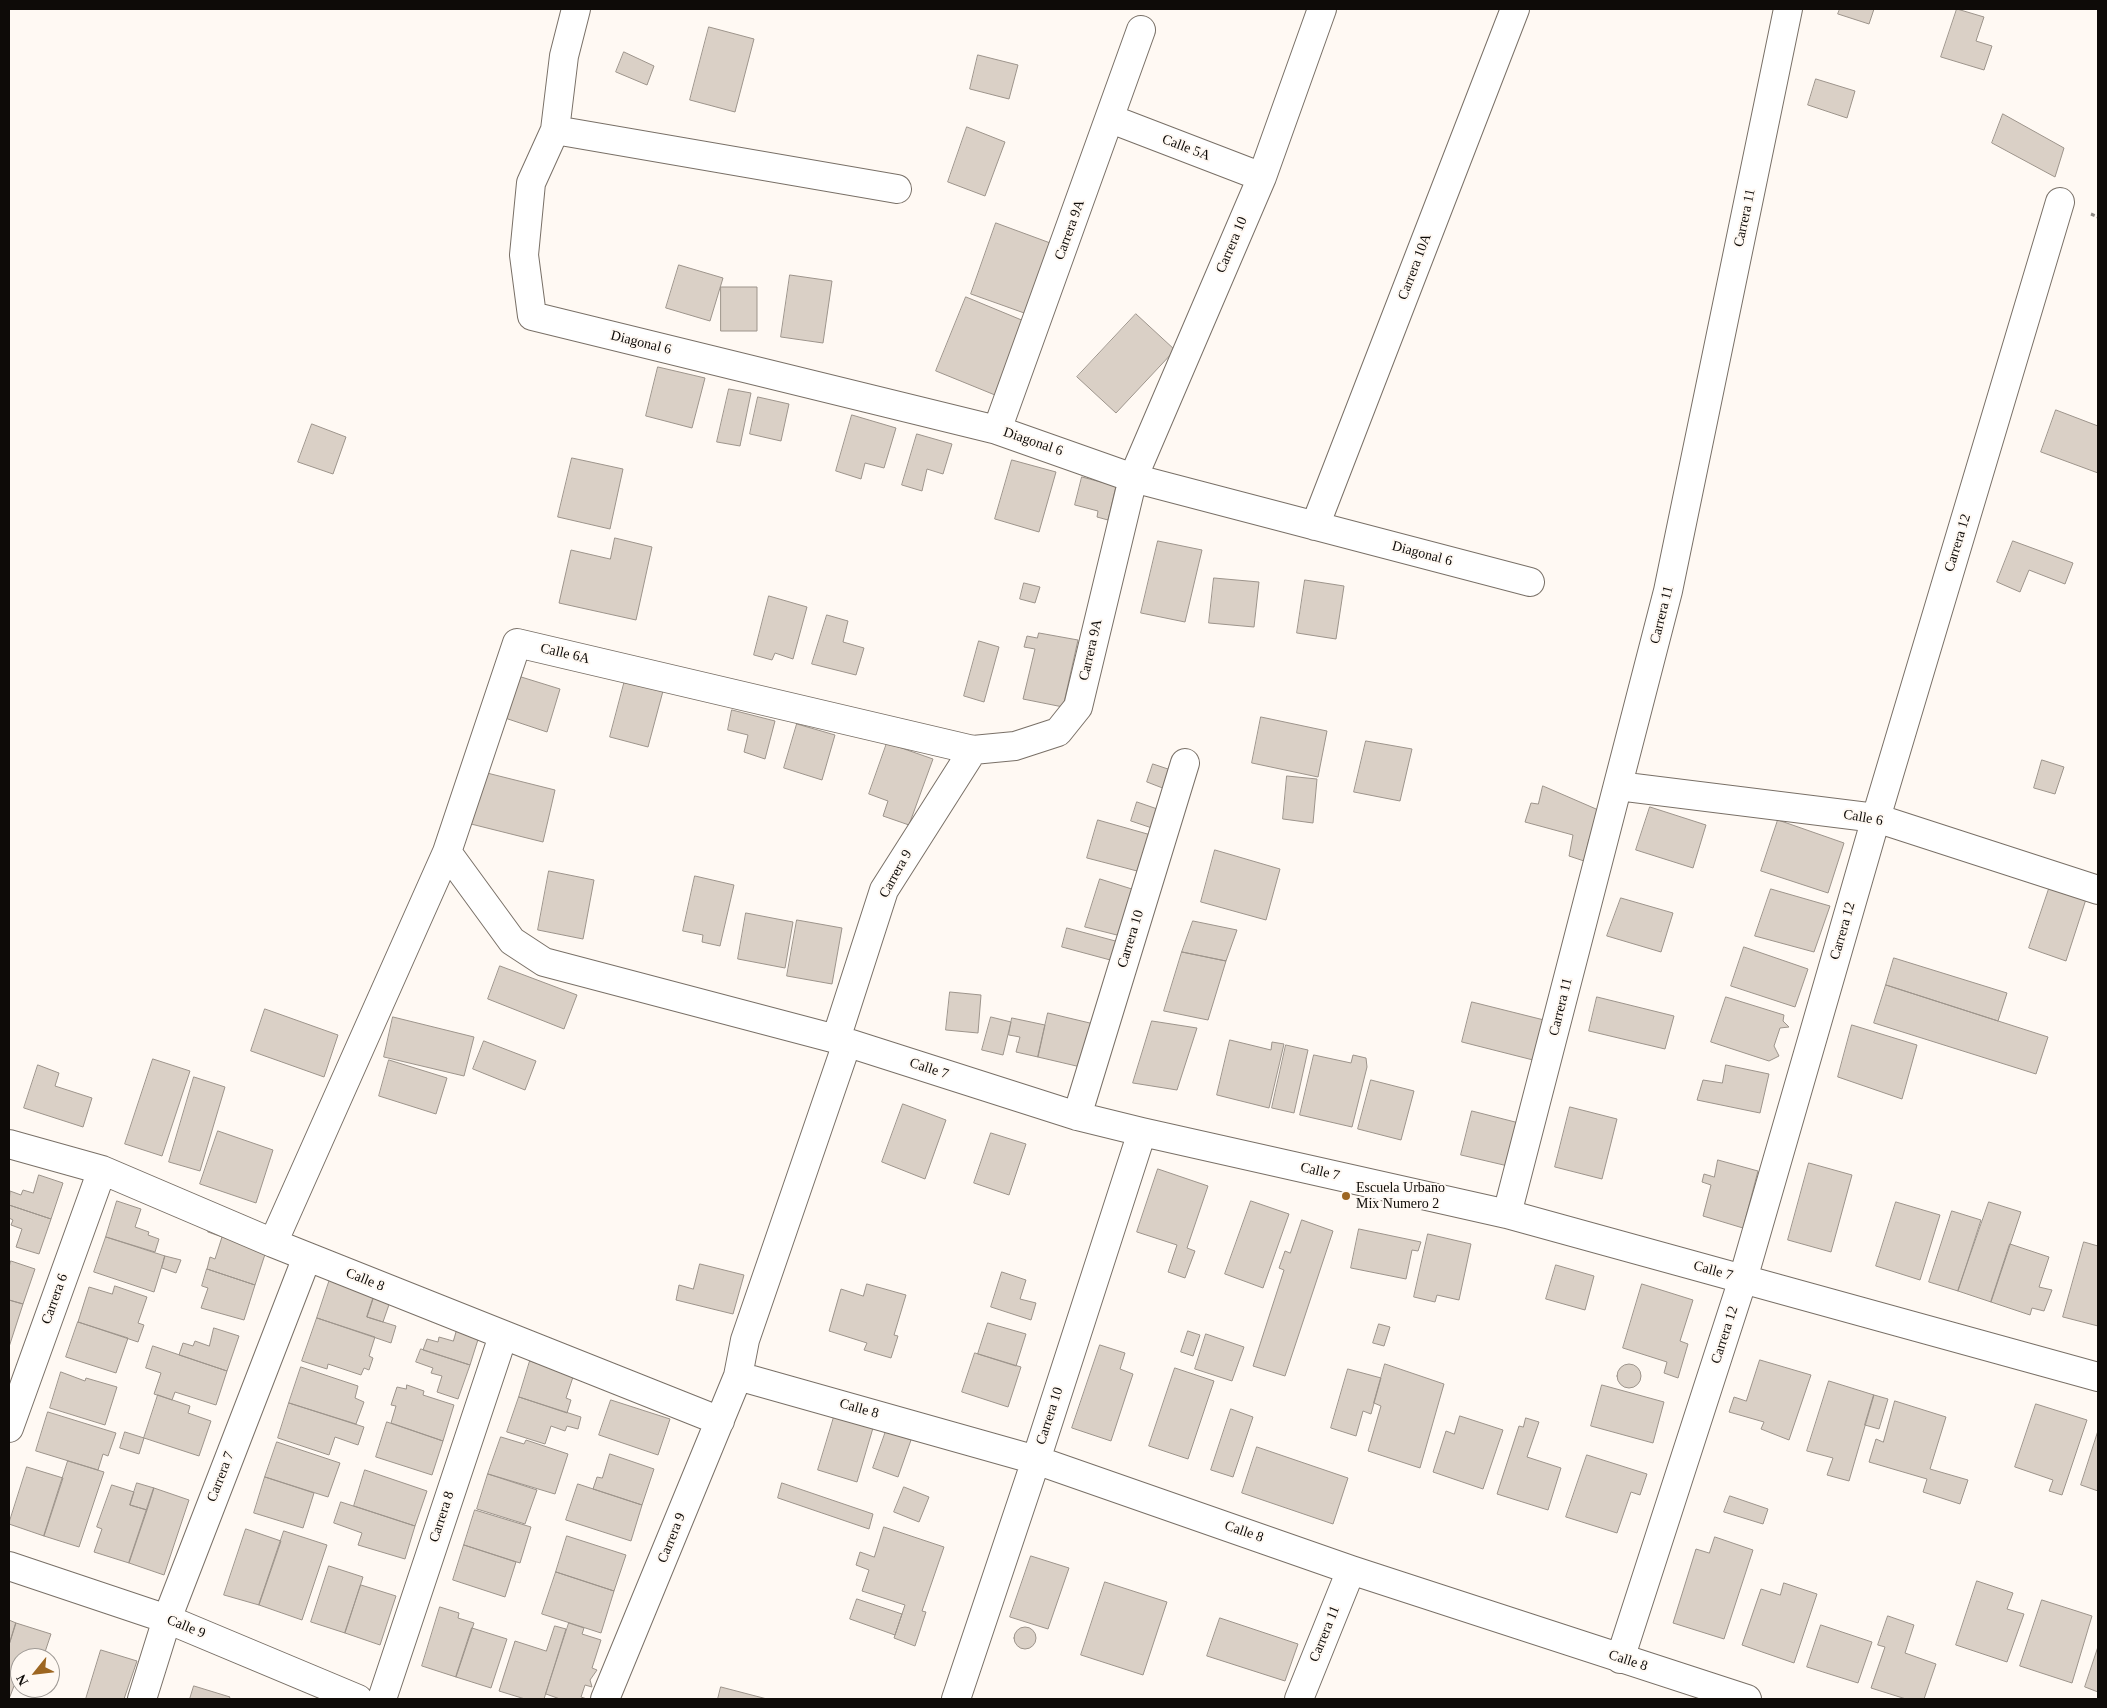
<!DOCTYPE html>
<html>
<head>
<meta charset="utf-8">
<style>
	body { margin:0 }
	#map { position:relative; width:2107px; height:1708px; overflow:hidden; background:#fff9f3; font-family:"Times New Roman",serif }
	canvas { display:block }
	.frame { position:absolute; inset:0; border:10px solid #0e0b08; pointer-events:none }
	.north { position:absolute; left:10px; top:1648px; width:50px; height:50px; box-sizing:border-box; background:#fff9f3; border:1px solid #9f9a95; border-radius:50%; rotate:241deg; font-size:14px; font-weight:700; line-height:20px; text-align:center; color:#0e0b08 }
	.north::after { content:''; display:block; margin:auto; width:18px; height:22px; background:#9d6621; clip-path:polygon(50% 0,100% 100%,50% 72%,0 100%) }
</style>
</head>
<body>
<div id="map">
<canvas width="2107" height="1708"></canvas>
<div class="frame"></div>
<div class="north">N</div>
</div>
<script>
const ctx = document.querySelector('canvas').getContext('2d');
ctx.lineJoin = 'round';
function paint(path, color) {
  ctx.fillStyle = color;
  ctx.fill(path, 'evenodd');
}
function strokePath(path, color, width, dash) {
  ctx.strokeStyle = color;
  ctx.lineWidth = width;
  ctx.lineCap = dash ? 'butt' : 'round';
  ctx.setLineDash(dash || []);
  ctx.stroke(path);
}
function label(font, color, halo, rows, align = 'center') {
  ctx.font = font + ' "Times New Roman",serif';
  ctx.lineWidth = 4;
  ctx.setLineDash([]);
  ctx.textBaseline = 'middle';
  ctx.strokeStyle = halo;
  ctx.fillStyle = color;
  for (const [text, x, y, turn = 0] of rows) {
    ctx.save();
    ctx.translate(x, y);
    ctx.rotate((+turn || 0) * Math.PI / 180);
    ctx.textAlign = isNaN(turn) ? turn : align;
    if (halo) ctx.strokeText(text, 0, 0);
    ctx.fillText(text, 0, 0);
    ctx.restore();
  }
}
const building = new Path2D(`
	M1840,9H1874L1869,24L1838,14Z
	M1957,9L1984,17L1976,41L1992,46L1984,70L1941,57Z
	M709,27L754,39L735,112L690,100Z
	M624,52L654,66L647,85L616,72Z
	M978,55L1018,65L1009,99L970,89Z
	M1816,79L1855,91L1847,118L1808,105Z
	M2003,114L2064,148L2055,177L1992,143Z
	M967,127L1005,142L985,196L948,182Z
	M996,223L1053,244L1027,314L971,294Z
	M679,265L723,278L710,321L666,308Z
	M790,275L832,281L823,343L781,337Z
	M721,287H757V331H721Z
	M966,297L1024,321L995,395L936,371Z
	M1136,314L1175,350L1116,413L1077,377Z
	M658,367L705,378L692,428L646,416Z
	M729,389L751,393L740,446L717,442Z
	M758,397L789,404L781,441L750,434Z
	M2056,410L2098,426V473L2041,452Z
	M852,415L896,428L884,468L865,463L861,479L836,471Z
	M312,424L346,437L333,474L298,462Z
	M917,434L952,444L943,474L927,469L922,491L902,485Z
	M572,458L623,469L610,529L558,517Z
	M1012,460L1056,472L1039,532L995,519Z
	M1082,477L1116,486L1108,520L1097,517L1098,511L1075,505Z
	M615,538L652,547L636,620L559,603L571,550L610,559Z
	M1158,541L1202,550L1185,622L1141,613Z
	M2013,541L2073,563L2065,584L2029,570L2020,592L1997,582Z
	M1214,578L1259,582L1254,627L1209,623Z
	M1305,580L1344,586L1336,639L1297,633Z
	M1024,583L1040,587L1035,603L1020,599Z
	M769,596L807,607L793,659L775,653L772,660L754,655Z
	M827,615L848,621L843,642L864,648L856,675L812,664Z
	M1039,633L1078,640L1063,707L1023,699L1035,649L1024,647L1027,636L1037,638Z
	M979,641L999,647L984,702L964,696Z
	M518,676L560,689L547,732L505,718Z
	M625,680L663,691L648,747L610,737Z
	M732,710L775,721L765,759L744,752L748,735L728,730Z
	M1261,717L1327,731L1318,777L1252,763Z
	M797,724L835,735L822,780L784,768Z
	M1366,741L1412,749L1400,801L1354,792Z
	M887,743L933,759L909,825L883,816L888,801L869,794Z
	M2042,760L2064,767L2055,794L2034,788Z
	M1153,764L1180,773L1173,792L1147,782Z
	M483,772L555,790L543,842L471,824Z
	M1287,776L1317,779L1313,823L1283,819Z
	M1543,786L1603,812L1596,841L1589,839L1584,861L1569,856L1573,835L1525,822L1531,803L1538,804Z
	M1137,802L1166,812L1161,831L1131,821Z
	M1650,807L1706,825L1693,868L1636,850Z
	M1098,820L1158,837L1141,872L1087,858Z
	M1778,820L1844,843L1828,893L1761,871Z
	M1215,850L1280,869L1266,920L1201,902Z
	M549,871L594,880L583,939L538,930Z
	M695,876L734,885L720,946L702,942L703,935L683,931Z
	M1100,879L1135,890L1121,936L1085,927Z
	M2052,880L2088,893L2066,961L2029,948Z
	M1771,889L1830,906L1814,952L1755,936Z
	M1621,898L1673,913L1661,952L1607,936Z
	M746,913L793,922L785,968L738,959Z
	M797,920L842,928L832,984L787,976Z
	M1193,921L1237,930L1226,961L1182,952Z
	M1067,928L1119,942L1114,961L1062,947Z
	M1744,947L1808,969L1795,1007L1731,986Z
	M1182,952L1226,961L1208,1020L1164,1011Z
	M1894,958L2007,993L1998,1021L1886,985Z
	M500,966L577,995L564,1029L488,999Z
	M1886,985L2048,1037L2036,1074L1874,1023Z
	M950,992L981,995L978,1033L946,1030Z
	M1597,997L1674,1016L1665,1049L1589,1031Z
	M1726,997L1784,1015L1783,1021L1789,1027L1780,1028L1774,1046L1779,1056L1769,1061L1711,1042Z
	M1472,1002L1548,1021L1537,1061L1462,1042Z
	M265,1009L338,1035L324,1077L251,1051Z
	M1048,1013L1094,1024L1085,1068L1038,1057Z
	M393,1017L474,1037L464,1076L384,1057Z
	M991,1017L1011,1022L1003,1055L982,1050Z
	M1012,1018L1045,1025L1038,1057L1016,1052L1020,1037L1009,1035Z
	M1152,1021L1197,1028L1177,1090L1133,1083Z
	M1852,1025L1917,1045L1902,1099L1838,1077Z
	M1230,1040L1271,1050L1272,1042L1284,1044L1269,1108L1217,1095Z
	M484,1041L536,1061L525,1090L473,1069Z
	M1286,1045L1308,1050L1294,1113L1272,1108Z
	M1314,1055L1351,1063L1353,1055L1366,1058L1367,1067L1352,1127L1300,1115Z
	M153,1059L190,1071L162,1156L125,1144Z
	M389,1060L447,1078L436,1114L379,1096Z
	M38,1065L59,1073L55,1086L92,1098L83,1127L24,1108Z
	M1726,1065L1769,1074L1760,1113L1697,1100L1703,1080L1722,1083Z
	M194,1077L225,1087L200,1171L169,1162Z
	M1371,1080L1414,1091L1401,1140L1358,1129Z
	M903,1104L946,1120L925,1179L882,1162Z
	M1570,1107L1617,1119L1602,1179L1555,1167Z
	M1472,1111L1519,1123L1508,1166L1461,1155Z
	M218,1131L273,1150L256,1203L200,1184Z
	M991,1133L1026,1144L1009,1195L974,1183Z
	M1718,1160L1758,1171L1743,1228L1703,1216L1711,1185L1702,1182L1704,1174L1714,1177Z
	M1809,1163L1852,1175L1831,1252L1788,1240Z
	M1158,1169L1208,1186L1187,1248L1195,1251L1185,1278L1168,1272L1177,1245L1137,1232Z
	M39,1175L63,1183L51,1219L9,1205L10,1191L21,1195L23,1190L33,1193Z
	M117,1201L141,1209L135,1227L149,1232L148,1235L159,1239L155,1252L106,1237Z
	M1251,1201L1289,1214L1263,1288L1225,1274Z
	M1896,1202L1940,1215L1920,1280L1876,1266Z
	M1989,1202L2021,1212L1991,1302L1958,1291Z
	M9,1205L51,1219L39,1254L16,1247L22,1229L11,1225L13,1220L9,1218Z
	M1952,1211L1981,1220L1958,1291L1929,1282Z
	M1302,1220L1333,1231L1285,1376L1253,1366L1284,1270L1279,1268L1285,1251L1290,1253Z
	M211,1224L269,1242L255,1285L207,1269L210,1257L215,1259L222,1237L208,1232Z
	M1359,1229L1421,1242L1418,1251L1412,1250L1406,1279L1351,1268Z
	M1428,1234L1471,1244L1459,1300L1437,1295L1435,1302L1414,1297Z
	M106,1237L165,1256L154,1292L94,1272Z
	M2084,1242L2098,1246V1326L2063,1317Z
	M2010,1244L2049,1257L2039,1287L2052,1290L2044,1311L2032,1308L2030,1315L1991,1302Z
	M165,1256L181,1260L176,1273L162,1268Z
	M11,1261L35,1269L23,1304L9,1300V1268Z
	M700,1264L744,1275L733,1314L676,1300L679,1285L693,1289Z
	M1556,1265L1594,1276L1585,1310L1546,1299Z
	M207,1269L255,1285L244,1320L201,1308L208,1288L202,1286Z
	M1002,1272L1026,1280L1020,1299L1036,1303L1031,1320L991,1307Z
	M331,1276L376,1290L367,1317L396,1326L391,1343L317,1318Z
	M867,1284L906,1295L894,1335L898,1336L891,1358L864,1350L867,1343L829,1331L841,1289L863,1296Z
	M1642,1284L1693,1300L1680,1341L1688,1344L1678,1378L1664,1373L1667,1362L1623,1348Z
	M115,1286L147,1297L138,1323L144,1325L138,1342L78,1322L89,1287L112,1294Z
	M376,1290L392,1296L383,1322L367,1317Z
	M9,1300L23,1304L9,1347Z
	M317,1318L375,1337L369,1356L373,1358L369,1370L364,1368L361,1375L328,1364L327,1369L302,1361Z
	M78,1322L128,1338L116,1373L66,1357Z
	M459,1323L481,1330L470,1365L423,1350L427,1339L438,1342L439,1337L453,1341Z
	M988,1323L1026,1334L1016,1366L978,1354Z
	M1379,1324L1390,1327L1384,1346L1373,1343Z
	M214,1328L239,1336L227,1371L179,1355L183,1343L193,1346L195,1341L209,1346Z
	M1188,1331L1200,1335L1193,1356L1181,1352Z
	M1206,1334L1244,1347L1232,1381L1195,1369Z
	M1100,1345L1125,1353L1120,1369L1133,1374L1111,1441L1072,1428Z
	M153,1346L227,1371L216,1405L175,1392L172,1400L154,1394L161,1373L146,1368Z
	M421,1349L470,1365L458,1399L437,1392L442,1376L431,1373L433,1368L416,1362Z
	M975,1353L1021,1367L1008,1407L962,1392Z
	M1760,1360L1811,1375L1789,1440L1761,1429L1764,1422L1729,1412L1734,1397L1746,1401Z
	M530,1361L553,1368H576L566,1398L571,1400L567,1413L519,1397Z
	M1385,1364L1444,1384L1420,1468L1368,1451L1381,1406L1374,1403Z
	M1617 1376a12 12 0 1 1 24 0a12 12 0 1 1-24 0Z
	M301,1367L358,1386L355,1398L364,1402L356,1424L289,1403Z
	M1175,1368L1214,1381L1188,1459L1149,1446Z
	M1348,1369L1381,1378L1371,1414L1363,1411L1356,1436L1331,1428Z
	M61,1372L85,1381L86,1378L117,1387L105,1425L50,1408Z
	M1829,1381L1874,1395L1849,1481L1827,1475L1833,1458L1807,1451Z
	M407,1385L424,1391L423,1395L454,1405L443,1441L391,1423L396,1406L391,1405L397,1387L406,1389Z
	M1602,1385L1664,1402L1653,1443L1591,1426Z
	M158,1395L190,1406L188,1413L211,1421L199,1456L144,1438Z
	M1874,1395L1888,1399L1879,1429L1865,1425Z
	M519,1397L581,1417L578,1429L567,1426L565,1431L551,1426L545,1444L507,1432Z
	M611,1400L670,1419L658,1455L599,1435Z
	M1895,1401L1946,1417L1930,1469L1968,1480L1960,1504L1923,1492L1927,1479L1869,1462L1876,1439L1883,1442Z
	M289,1403L364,1427L358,1445L335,1437L329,1455L278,1438Z
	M2036,1404L2087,1420L2062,1495L2049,1491L2053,1480L2015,1467Z
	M1231,1409L1253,1417L1233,1477L1211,1470Z
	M48,1412L116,1433L108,1456L103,1454L98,1470L36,1451Z
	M1460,1416L1503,1430L1483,1489L1433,1472L1446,1431L1454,1434Z
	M834,1417L873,1428L857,1482L818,1470Z
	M1526,1418L1539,1422L1527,1457L1561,1468L1548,1510L1497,1494L1519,1426L1523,1427Z
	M387,1422L443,1441L432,1475L376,1457Z
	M886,1431L911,1440L898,1477L873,1468Z
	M2098,1431V1491L2081,1485Z
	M125,1432L144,1438L139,1454L120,1448Z
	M501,1437L524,1444L526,1440L568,1454L555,1494L488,1474Z
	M277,1442L340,1463L328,1497L265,1477Z
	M1257,1447L1348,1478L1333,1524L1242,1493Z
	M610,1454L654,1469L642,1505L593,1489L597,1477L602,1478Z
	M1587,1455L1647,1474L1640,1495L1631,1492L1617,1533L1566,1517Z
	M68,1461L104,1472L79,1547L44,1536Z
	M27,1467L63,1478L44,1536L9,1524Z
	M365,1470L427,1491L415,1526L354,1506Z
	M488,1474L537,1490L525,1524L477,1509Z
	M265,1477L314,1493L303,1528L254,1513Z
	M137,1483L154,1488L147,1510L130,1505Z
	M782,1483L873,1514L869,1529L778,1498Z
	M578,1484L642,1505L631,1541L566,1520Z
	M112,1485L134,1492L130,1505L147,1510L129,1563L94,1552L102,1529L97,1527Z
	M904,1487L929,1497L919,1522L894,1512Z
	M154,1488L189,1500L164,1575L129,1563Z
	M1730,1496L1768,1509L1763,1524L1724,1512Z
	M341,1502L415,1526L405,1559L358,1545L362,1533L334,1523Z
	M475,1510L531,1527L520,1563L464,1545Z
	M884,1527L944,1547L922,1611L926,1612L915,1646L894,1638L905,1605L862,1591L869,1570L856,1565L860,1552L874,1557Z
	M246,1529L281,1541L259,1605L224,1595Z
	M284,1531L327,1545L302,1620L259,1605Z
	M567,1536L626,1555L614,1591L556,1572Z
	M1715,1537L1753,1550L1724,1639L1673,1623L1696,1549L1709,1553Z
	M464,1545L516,1562L505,1597L453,1580Z
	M1031,1556L1069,1568L1048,1629L1010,1617Z
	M329,1566L363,1577L345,1633L311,1622Z
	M556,1572L614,1591L601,1633L542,1614Z
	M1977,1581L2013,1593L2007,1609L2024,1614L2007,1662L1956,1645Z
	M1105,1582L1167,1602L1143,1675L1081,1655Z
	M1784,1583L1817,1594L1794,1663L1742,1645L1761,1589L1780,1595Z
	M361,1585L396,1596L380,1645L345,1633Z
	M857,1599L902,1614L895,1635L850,1619Z
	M2042,1600L2092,1616L2072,1683L2020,1666Z
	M440,1607L459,1613L458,1618L474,1623L456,1677L422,1666Z
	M1888,1616L1914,1625L1905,1653L1936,1664L1924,1699H1906L1871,1688L1885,1647L1878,1645Z
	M1220,1618L1298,1644L1285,1681L1207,1656Z
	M9,1620L16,1623L9,1645Z
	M16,1623L51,1634L43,1658H20V1687L14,1686L9,1699V1645Z
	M569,1623L584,1628L582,1634L601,1640L592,1668L597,1670L590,1680L592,1687L585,1685L581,1697L587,1699H560L546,1694Z
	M1821,1625L1872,1642L1858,1683L1807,1667Z
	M555,1626L566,1629L544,1699H525L499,1691L515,1641L546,1651Z
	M1014 1638a11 11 0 1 1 22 0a11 11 0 1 1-22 0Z
	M472,1628L507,1639L491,1688L456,1677Z
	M2098,1647V1692L2085,1687Z
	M101,1650L137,1661L124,1699H86Z
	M194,1686L230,1697L229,1699H190Z
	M721,1687L767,1699H718Z`);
paint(building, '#dad0c6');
strokePath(building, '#9d948b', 1);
const street = new Path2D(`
	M576,9L564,56L555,130L531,183L524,255L532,316L997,430L1133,478L1530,582
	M1322,9L1262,177L1133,478L1078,707L1058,732L1015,746L973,750L517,643L447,852L512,941L544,962L836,1039L1077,1116L1142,1132L1507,1214L2098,1377
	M1111,119L1262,177
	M555,130L897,189
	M997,430L1141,30
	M1315,526L1515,9
	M1618,786L1876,818L2098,890
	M836,1039L884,890L973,750
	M1077,1116L1185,763
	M9,1144L102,1170L273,1243L720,1421
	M1507,1214L1668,591L1788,9
	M273,1243L447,852
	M738,1376L1036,1460L1351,1570L1747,1699
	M9,1428L102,1170
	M9,1566L167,1619L358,1699
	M1620,1659L1743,1279L1876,818L2060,202
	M142,1699L167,1619L307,1257
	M382,1699L503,1336
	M605,1699L738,1376L745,1340L847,1043
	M956,1699L1036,1460L1142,1132
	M1299,1699L1351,1570`);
strokePath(street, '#797067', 30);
strokePath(new Path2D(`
	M2091,214L2098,217`), '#8f8a85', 3, [4, 2.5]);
strokePath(street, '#fff', 28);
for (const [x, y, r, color] of [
	[1346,1196,5,"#9d6621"]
]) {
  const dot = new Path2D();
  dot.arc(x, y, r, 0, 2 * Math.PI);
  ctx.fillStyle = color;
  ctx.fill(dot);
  strokePath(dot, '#fff9f3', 2);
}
label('14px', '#0e0b08', '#fff9f3', [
	["Calle 5A",1186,148,21],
	["Carrera 11",1745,218,-78],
	["Carrera 9A",1070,230,-70],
	["Carrera 10",1232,245,-67],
	["Carrera 10A",1415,267,-69],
	["Diagonal 6",641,343,14],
	["Diagonal 6",1033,442,19],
	["Carrera 12",1958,543,-73],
	["Diagonal 6",1422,554,15],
	["Carrera 11",1662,615,-76],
	["Carrera 9A",1091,650,-77],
	["Calle 6A",565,654,13],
	["Calle 6",1863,818,10],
	["Carrera 9",896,874,-61],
	["Carrera 12",1843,931,-74],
	["Carrera 10",1131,939,-73],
	["Carrera 11",1561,1007,-76],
	["Calle 7",929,1069,18],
	["Calle 7",1320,1172,13],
	["Calle 7",1713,1271,15],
	["Calle 8",365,1280,22],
	["Carrera 6",55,1299,-70],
	["Carrera 12",1725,1335,-72],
	["Calle 8",859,1409,16],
	["Carrera 10",1050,1416,-72],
	["Carrera 7",221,1477,-69],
	["Carrera 8",442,1517,-72],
	["Calle 8",1244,1532,19],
	["Carrera 9",672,1538,-68],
	["Calle 9",186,1627,22],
	["Carrera 11",1325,1634,-68],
	["Calle 8",1628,1661,18]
]);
label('14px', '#0e0b08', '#fff9f3', [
	["Escuela Urbano",1356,1188],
	["Mix Numero 2",1356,1204]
], 'left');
</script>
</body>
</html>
